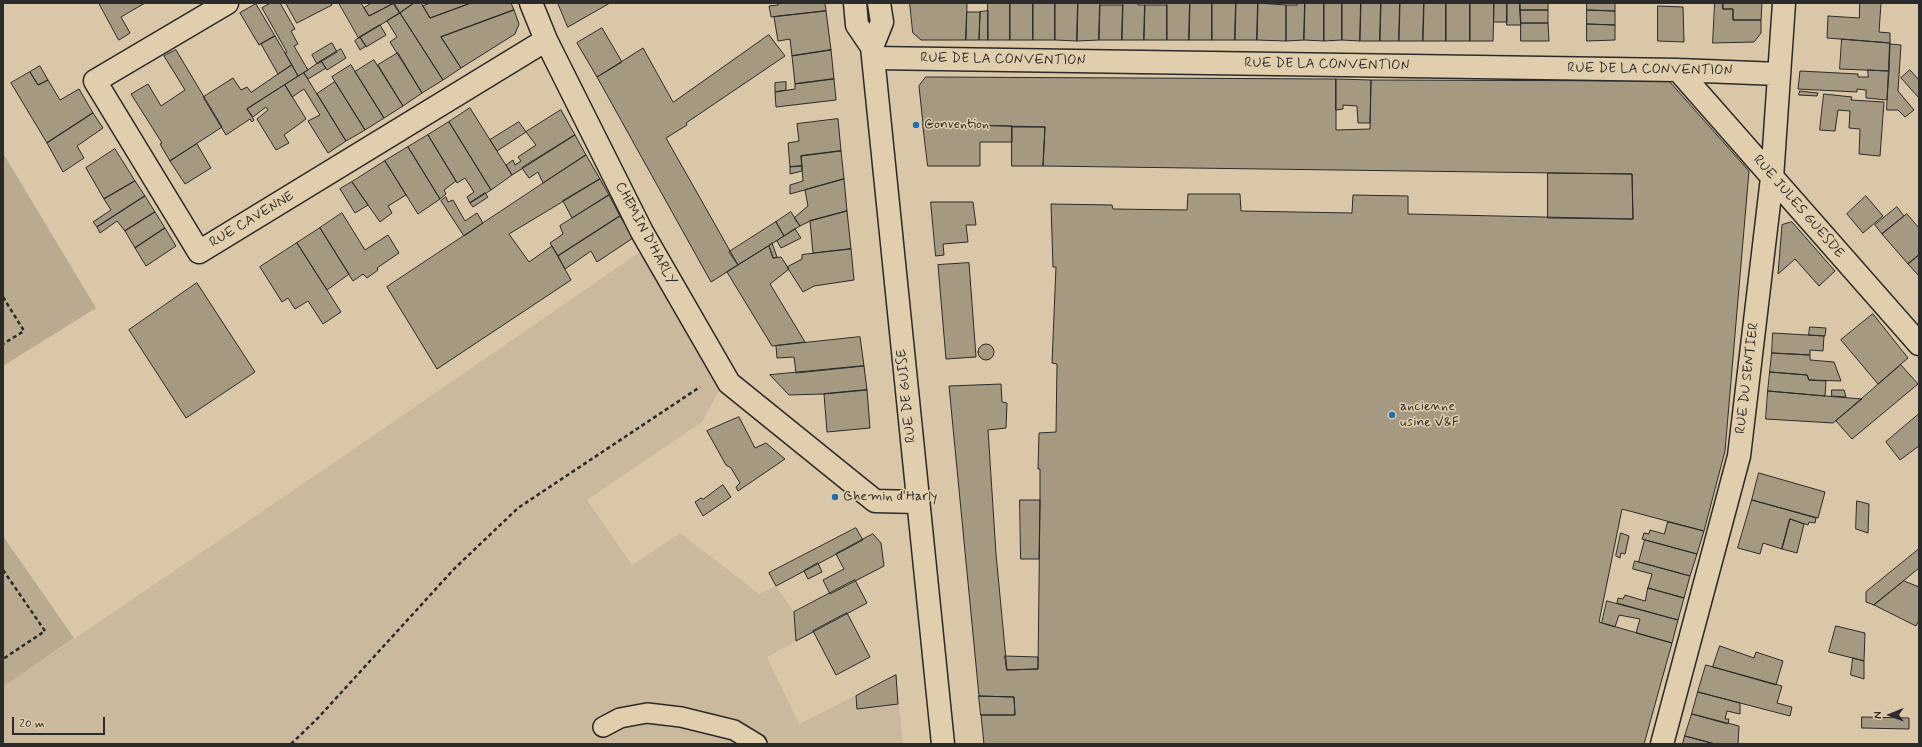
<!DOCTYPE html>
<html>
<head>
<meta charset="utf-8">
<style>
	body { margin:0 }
	#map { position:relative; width:1922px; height:747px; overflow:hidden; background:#dac7a7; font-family:Mynerve,sans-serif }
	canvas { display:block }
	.frame { position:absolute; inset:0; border:4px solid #2b2b2b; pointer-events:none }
	.north { position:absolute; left:1870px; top:695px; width:40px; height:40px; -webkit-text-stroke:3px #e1ceac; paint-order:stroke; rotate:269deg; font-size:11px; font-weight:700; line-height:16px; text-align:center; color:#2b2b2b }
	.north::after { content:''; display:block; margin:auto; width:14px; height:18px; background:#2b2b2b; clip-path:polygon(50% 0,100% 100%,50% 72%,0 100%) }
	.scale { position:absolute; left:12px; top:717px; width:93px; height:18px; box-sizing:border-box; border:2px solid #2b2b2b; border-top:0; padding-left:5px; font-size:12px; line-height:14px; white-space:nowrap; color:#2b2b2b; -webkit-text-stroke:3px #e1ceac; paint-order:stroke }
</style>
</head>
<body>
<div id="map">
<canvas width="1922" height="747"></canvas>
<div class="frame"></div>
<div class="north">N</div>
<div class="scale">20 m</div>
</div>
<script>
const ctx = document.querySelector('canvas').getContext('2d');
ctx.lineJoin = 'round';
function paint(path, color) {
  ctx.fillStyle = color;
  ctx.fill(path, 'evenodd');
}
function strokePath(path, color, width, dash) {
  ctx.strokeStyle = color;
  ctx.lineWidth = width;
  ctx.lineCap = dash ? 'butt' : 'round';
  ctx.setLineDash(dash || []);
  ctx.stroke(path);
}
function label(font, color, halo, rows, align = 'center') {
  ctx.font = font + ' Mynerve,sans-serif';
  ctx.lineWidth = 3;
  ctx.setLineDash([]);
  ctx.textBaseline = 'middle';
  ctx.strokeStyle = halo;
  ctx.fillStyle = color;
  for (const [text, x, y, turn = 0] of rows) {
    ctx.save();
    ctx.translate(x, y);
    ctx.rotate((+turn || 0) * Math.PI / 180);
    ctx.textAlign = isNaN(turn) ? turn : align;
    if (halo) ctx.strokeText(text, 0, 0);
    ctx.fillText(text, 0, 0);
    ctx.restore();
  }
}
paint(new Path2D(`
	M640,252L721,387L702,422L587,500L632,565L680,533L759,594L776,586L794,612L796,641L767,657L799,724L896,675L903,744H3V687L335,462Z`), '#cab99c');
paint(new Path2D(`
	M3,153L96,308L3,366Z
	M3,536L74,638L3,687Z`), '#baab90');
const building = new Path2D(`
	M99,3H145L121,17L130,33L119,40Z
	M271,3H280L295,29L291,31L298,44L294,46L308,70L298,76L285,53L287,52L262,8Z
	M286,3H331L332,5L297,23Z
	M339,3H361L369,16L394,3L400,13L359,38Z
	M372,3H394L369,16L364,8Z
	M393,3H414L400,13Z
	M414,3H421L430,18L471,3H511L514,10L441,37L461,68L443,80L400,13Z
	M431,3H471L430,18L423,6Z
	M558,3H610L568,27Z
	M777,3H825L826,11L771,17L769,6L778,5Z
	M910,3H967L966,40H921L913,33Z
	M988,3H1010V40H988Z
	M1010,3H1033V40H1010Z
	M1033,3H1055V40H1033Z
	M1055,3H1078L1077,41L1055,40Z
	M1078,3H1100L1099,40L1077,41Z
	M1123,3H1138V5H1145L1144,40H1122Z
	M1167,3H1190L1189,40H1167Z
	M1190,3H1212V40H1189Z
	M1212,3H1236L1235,40H1212Z
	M1236,3H1258L1257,40H1235Z
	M1258,3L1286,5V41L1257,40Z
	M1297,3H1305L1304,40L1286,41V5H1297Z
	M1305,3H1324V41L1304,40Z
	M1324,3H1342V40L1324,41Z
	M1342,3H1361L1360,41L1342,40Z
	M1361,3H1381L1380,41H1360Z
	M1381,3H1400L1399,41H1380Z
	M1400,3H1424L1423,41H1399Z
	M1424,3H1446V41H1423Z
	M1446,3H1470V41H1446Z
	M1470,3H1494L1493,41H1470Z
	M1494,3H1507V22H1494Z
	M1507,3H1520L1521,25H1507Z
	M1520,3H1548V10H1520Z
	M1587,3H1615V11L1587,10Z
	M1715,3H1723V9H1733V20H1761V33L1754,42L1713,43Z
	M1723,3H1762L1761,20H1733V9H1723Z
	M1860,3H1881L1879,32L1890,33V43L1827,38L1828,16L1859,18Z
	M256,4L275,36L259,45L240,13Z
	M1100,5H1123L1122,40H1099Z
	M1145,5H1167V40H1144Z
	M1658,6L1683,7L1684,42L1658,41Z
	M514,10L519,24L515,34L461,68L441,37Z
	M1520,10H1548V23H1521Z
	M1587,10L1615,11V25L1587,24Z
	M826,11L831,50L792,56L790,39L778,41L774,17Z
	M988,11V40H979L980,12Z
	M967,12H980L979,40H966Z
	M400,13L443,80L422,93L390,42L397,37L387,21Z
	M1521,23H1548L1549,41H1521Z
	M1587,24L1615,25V40L1587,41Z
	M380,25L386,35L366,47L360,37Z
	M602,28L622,62L597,77L577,43Z
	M769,35L785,56L686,123L687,125L666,138L738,265L711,282L597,77L643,48L673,102Z
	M275,36L292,65L278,74L261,44Z
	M360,37L366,46L360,50L355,41Z
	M1842,39L1890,43L1889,71L1840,69Z
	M332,43L337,52L317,64L312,55Z
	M1890,44L1901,45L1898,91L1914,110L1905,117L1898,110H1887Z
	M341,49L346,58L327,70L321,61Z
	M176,50L222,127L170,161L160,144L162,143L131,94L148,84L161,106L185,90L164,56Z
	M831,50L834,79L795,84L792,56Z
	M398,53L422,93L403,106L378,65Z
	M374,60L403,106L384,118L355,72Z
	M321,61L326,68L308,79L304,73Z
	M292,65L298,76L247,109L254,120L252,122L250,119L226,135L203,97L233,78L241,90L247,87L251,92Z
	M351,65L384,118L365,130L332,77Z
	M40,66L48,80L38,85L30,72Z
	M1868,70L1889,71L1887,100L1866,98V90L1857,89V92L1798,89L1800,71L1858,74V77H1868Z
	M1910,70L1919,80V98L1901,78Z
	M30,72L38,85L48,80L60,100L79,89L93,113L47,143L11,83Z
	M304,73L346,141L328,153L308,121L320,115L304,89L292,97L285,85Z
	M926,77L1336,79V130L1370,129L1371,80L1669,81L1749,171L1725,451L1704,531L1622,509L1599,622L1672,643L1644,744H984L981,715H1015L1014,697L979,696L949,386L1001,384L1002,402L1007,403L1006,428L988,430L996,554L1007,670L1038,669L1040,500V469H1038L1039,433L1056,432L1057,364L1052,363L1056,267H1053L1051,204L1112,205L1113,209L1187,210L1188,194H1240L1241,211L1352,213L1353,195L1408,196V214L1633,219L1632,174L1043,166L1045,127L923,124L919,86Z
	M834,79L836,100L776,107L775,92L795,89V84Z
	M1336,79L1371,80L1370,123H1358L1357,106L1343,105V109L1336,110Z
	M335,82L365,130L346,141L317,94Z
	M786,82V90L775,92V83Z
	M285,85L306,119L284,135L289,143L276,150L257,119L268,110L266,107L253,117L247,109Z
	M1800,91L1818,93L1817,96L1799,95Z
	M1824,94L1852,97L1851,100L1884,102L1880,156L1859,154L1860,129L1849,128L1850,111L1838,110L1835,131L1820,130Z
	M470,108L512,175L491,190L449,122Z
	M561,110L575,135L512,175L506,165L513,160L515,165L521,161L518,157L536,145L526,132Z
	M93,113L103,128L77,146L84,158L63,172L47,143Z
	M838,119L841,151L801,156L802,166L790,167L788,143L799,141L797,124Z
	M449,122L491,190L470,203L467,197L474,192L465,178L457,183L428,135Z
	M519,122L526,132L497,151L490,140Z
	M923,124L1012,126V142H980V166H928Z
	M1012,127H1045L1043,166H1012Z
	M428,135L456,181L444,190L446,194L440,199L408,147Z
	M575,135L586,155L543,183L538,172L529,178L522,168Z
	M197,144L211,168L185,184L170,161Z
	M408,147L440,199L418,214L385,161Z
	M115,149L135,181L104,199L86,168Z
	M841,151L844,179L790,194V185L803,181L801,156Z
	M586,155L600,179L509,234L529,262L552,246L571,280L437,369L387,287Z
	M385,161L406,195L388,206L392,213L380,222L352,182Z
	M802,166V171L790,174V167Z
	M1548,173L1632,174L1633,219L1548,218Z
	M600,179L609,195L572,218L563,201Z
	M844,179L847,211L810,221L800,226L794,218L808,206L805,190Z
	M135,181L145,196L97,227L93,222L111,210L104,199Z
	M352,182L368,205L355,213L340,189Z
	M485,193L488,197L473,207L470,203Z
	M609,195L620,216L558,256L550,243L563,234L560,226Z
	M145,196L155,212L125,231L117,221L100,233L97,227Z
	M1866,196L1883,216L1863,233L1847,214Z
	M446,197L448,202L453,200L465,221L477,213L483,223L464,236L441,201Z
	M931,202H973L976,225H966L968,242L943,244L944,255L936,256Z
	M1897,207L1904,216L1882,234L1875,225Z
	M847,211L851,249L813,253L810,221Z
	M155,212L165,228L135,248L125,231Z
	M791,212L800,226L784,236L776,222Z
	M342,213L365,250L388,235L399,253L377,268L378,270L367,278L363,274L353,281L320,228Z
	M1907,214L1919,228V255L1908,264L1882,234Z
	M620,216L633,238L597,262L591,251L565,269L558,256Z
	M776,222L784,236L738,265L729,252Z
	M1792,222L1835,271L1819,286L1795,259L1778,274L1782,225Z
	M165,228L176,246L146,266L135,248Z
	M320,228L349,274L327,290L297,243Z
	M795,229L801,238L781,248L777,241Z
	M297,243L341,312L323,324L308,301L295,309L288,298L282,302L260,267Z
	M772,243L777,257L773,258L769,246Z
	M769,246L773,258L781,257L789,269L770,284L805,342L772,346L727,272Z
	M851,249L854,280L814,286L803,292L787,267L802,259V255Z
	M1919,255V276L1908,264Z
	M969,263L976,357L946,359L938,265Z
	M197,283L255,372L186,418L129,330Z
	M1873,314L1908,358L1878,384L1841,340Z
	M1810,327L1826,328L1825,336L1809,335Z
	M1773,333L1824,336L1823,351L1810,350V355L1772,353Z
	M860,337L864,366L796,373L794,357L777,358L776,346Z
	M978 352a8 8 0 1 1 16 0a8 8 0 1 1-16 0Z
	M1772,353L1810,355V360L1834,362L1841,381L1809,380L1807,375L1770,372Z
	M1901,365L1918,384L1852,439L1836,421Z
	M864,366L867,390L824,394L789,395L770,375Z
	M1770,372L1807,375L1809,380L1826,381L1825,396L1768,391Z
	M867,390L870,428L827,432L824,394Z
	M1832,390H1844L1846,397L1832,396Z
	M1768,391L1825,396L1862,399L1833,423L1766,419Z
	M1919,414V446L1900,460L1886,442Z
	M739,417L755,448L766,443L785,459L738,491L736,487L740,483L731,468L726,465L707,431Z
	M1759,473L1825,492L1818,518L1752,500Z
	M723,485L731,497L703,516L695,502L701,498L703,499Z
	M1020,500H1040L1039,559H1021Z
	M1752,500L1816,518L1815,523L1809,522L1808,525L1790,519L1782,549L1763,543L1760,554L1738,548Z
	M1857,501L1869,504L1868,533L1856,529Z
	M1790,519L1804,524L1797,553L1782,549Z
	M1668,522L1704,531L1697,554L1642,539L1644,533L1649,534L1650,530L1664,534Z
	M856,528L863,540L776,586L769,573Z
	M1621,533L1629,536L1625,554L1621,553L1620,558L1616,556Z
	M873,534L881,543L884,566L830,594L823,580L844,569L836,554Z
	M1645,540L1697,554L1690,576L1639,562Z
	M1919,549V568L1874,605L1866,602V592Z
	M1635,561L1690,576L1684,598L1648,588L1652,574L1633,569Z
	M818,563L822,572L808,579L804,571Z
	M855,580L867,603L796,641L794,612Z
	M1904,581L1919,587V620L1916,626L1874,605Z
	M1648,588L1684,598L1678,620L1617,603L1618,598L1623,599L1625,595L1645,601Z
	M1607,601L1678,620L1672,643L1636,633L1640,619L1619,615L1615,627L1602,623Z
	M847,613L870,657L836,675L813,631Z
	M1836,626L1865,633L1864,661L1829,652Z
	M1720,646L1754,658L1756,652L1783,661L1776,685L1713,667Z
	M1005,656L1038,657V669L1007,670Z
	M1853,658L1864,661V679L1851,675Z
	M1706,665L1782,686L1777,703L1792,707L1790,716L1698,692Z
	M896,675L898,704L857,709L856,696Z
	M1698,692L1740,703V714L1727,711L1725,719H1729L1728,724L1692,714Z
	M979,696L1014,697L1015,715H981Z
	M1692,714L1739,726L1738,744H1715L1685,736Z
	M1862,717L1909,718V729L1862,728Z
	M1685,736L1715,744H1683Z`);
paint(building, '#a69982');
strokePath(building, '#2b2b2b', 1);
const lane = new Path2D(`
	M603,727L620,718L647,713L681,717L734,730L757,744`);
const street = new Path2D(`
	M227,3L95,81L199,252L546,40
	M531,3L546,40L642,232L729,383L875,501L917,502
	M874,58L1678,70L1779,74
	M1678,70L1919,344
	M1662,744L1739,456L1772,178L1784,3`);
const secondary = new Path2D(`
	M855,3L857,25L872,47
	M879,3L882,22L872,47L943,744`);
strokePath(lane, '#2b2b2b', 22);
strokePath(street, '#2b2b2b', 25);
strokePath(secondary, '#2b2b2b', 25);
strokePath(new Path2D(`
	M3,297L24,331L3,344
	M3,570L45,631L3,659
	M291,744L318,718L454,569L518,508L700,387`), '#2b2b2b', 2.5, [4, 3]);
strokePath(lane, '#e1ceac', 19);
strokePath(street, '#e1ceac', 22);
strokePath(secondary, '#e1ceac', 22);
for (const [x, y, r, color] of [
	[916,125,4,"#1f6fb2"],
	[1392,415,4,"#1f6fb2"],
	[835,497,4,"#1f6fb2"]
]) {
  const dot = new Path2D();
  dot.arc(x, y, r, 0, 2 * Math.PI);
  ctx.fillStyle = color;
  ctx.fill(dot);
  strokePath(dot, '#e1ceac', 1.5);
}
label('14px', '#2b2b2b', '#e1ceac', [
	["RUE DE LA CONVENTION",1003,60,1],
	["RUE DE LA CONVENTION",1327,65,1],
	["RUE DE LA CONVENTION",1650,70,1],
	["RUE JULES GUESDE",1798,207,49],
	["RUE CAVENNE",252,220,-31],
	["CHEMIN D'HARLY",645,234,62],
	["RUE DU SENTIER",1748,378,-83],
	["RUE DE GUISE",907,396,-96]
]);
label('14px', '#2b2b2b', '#e1ceac', [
	["Convention",924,125],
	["ancienne",1400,407],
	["usine V&F",1400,423],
	["Chemin d'Harly",843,497]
], 'left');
</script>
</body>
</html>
